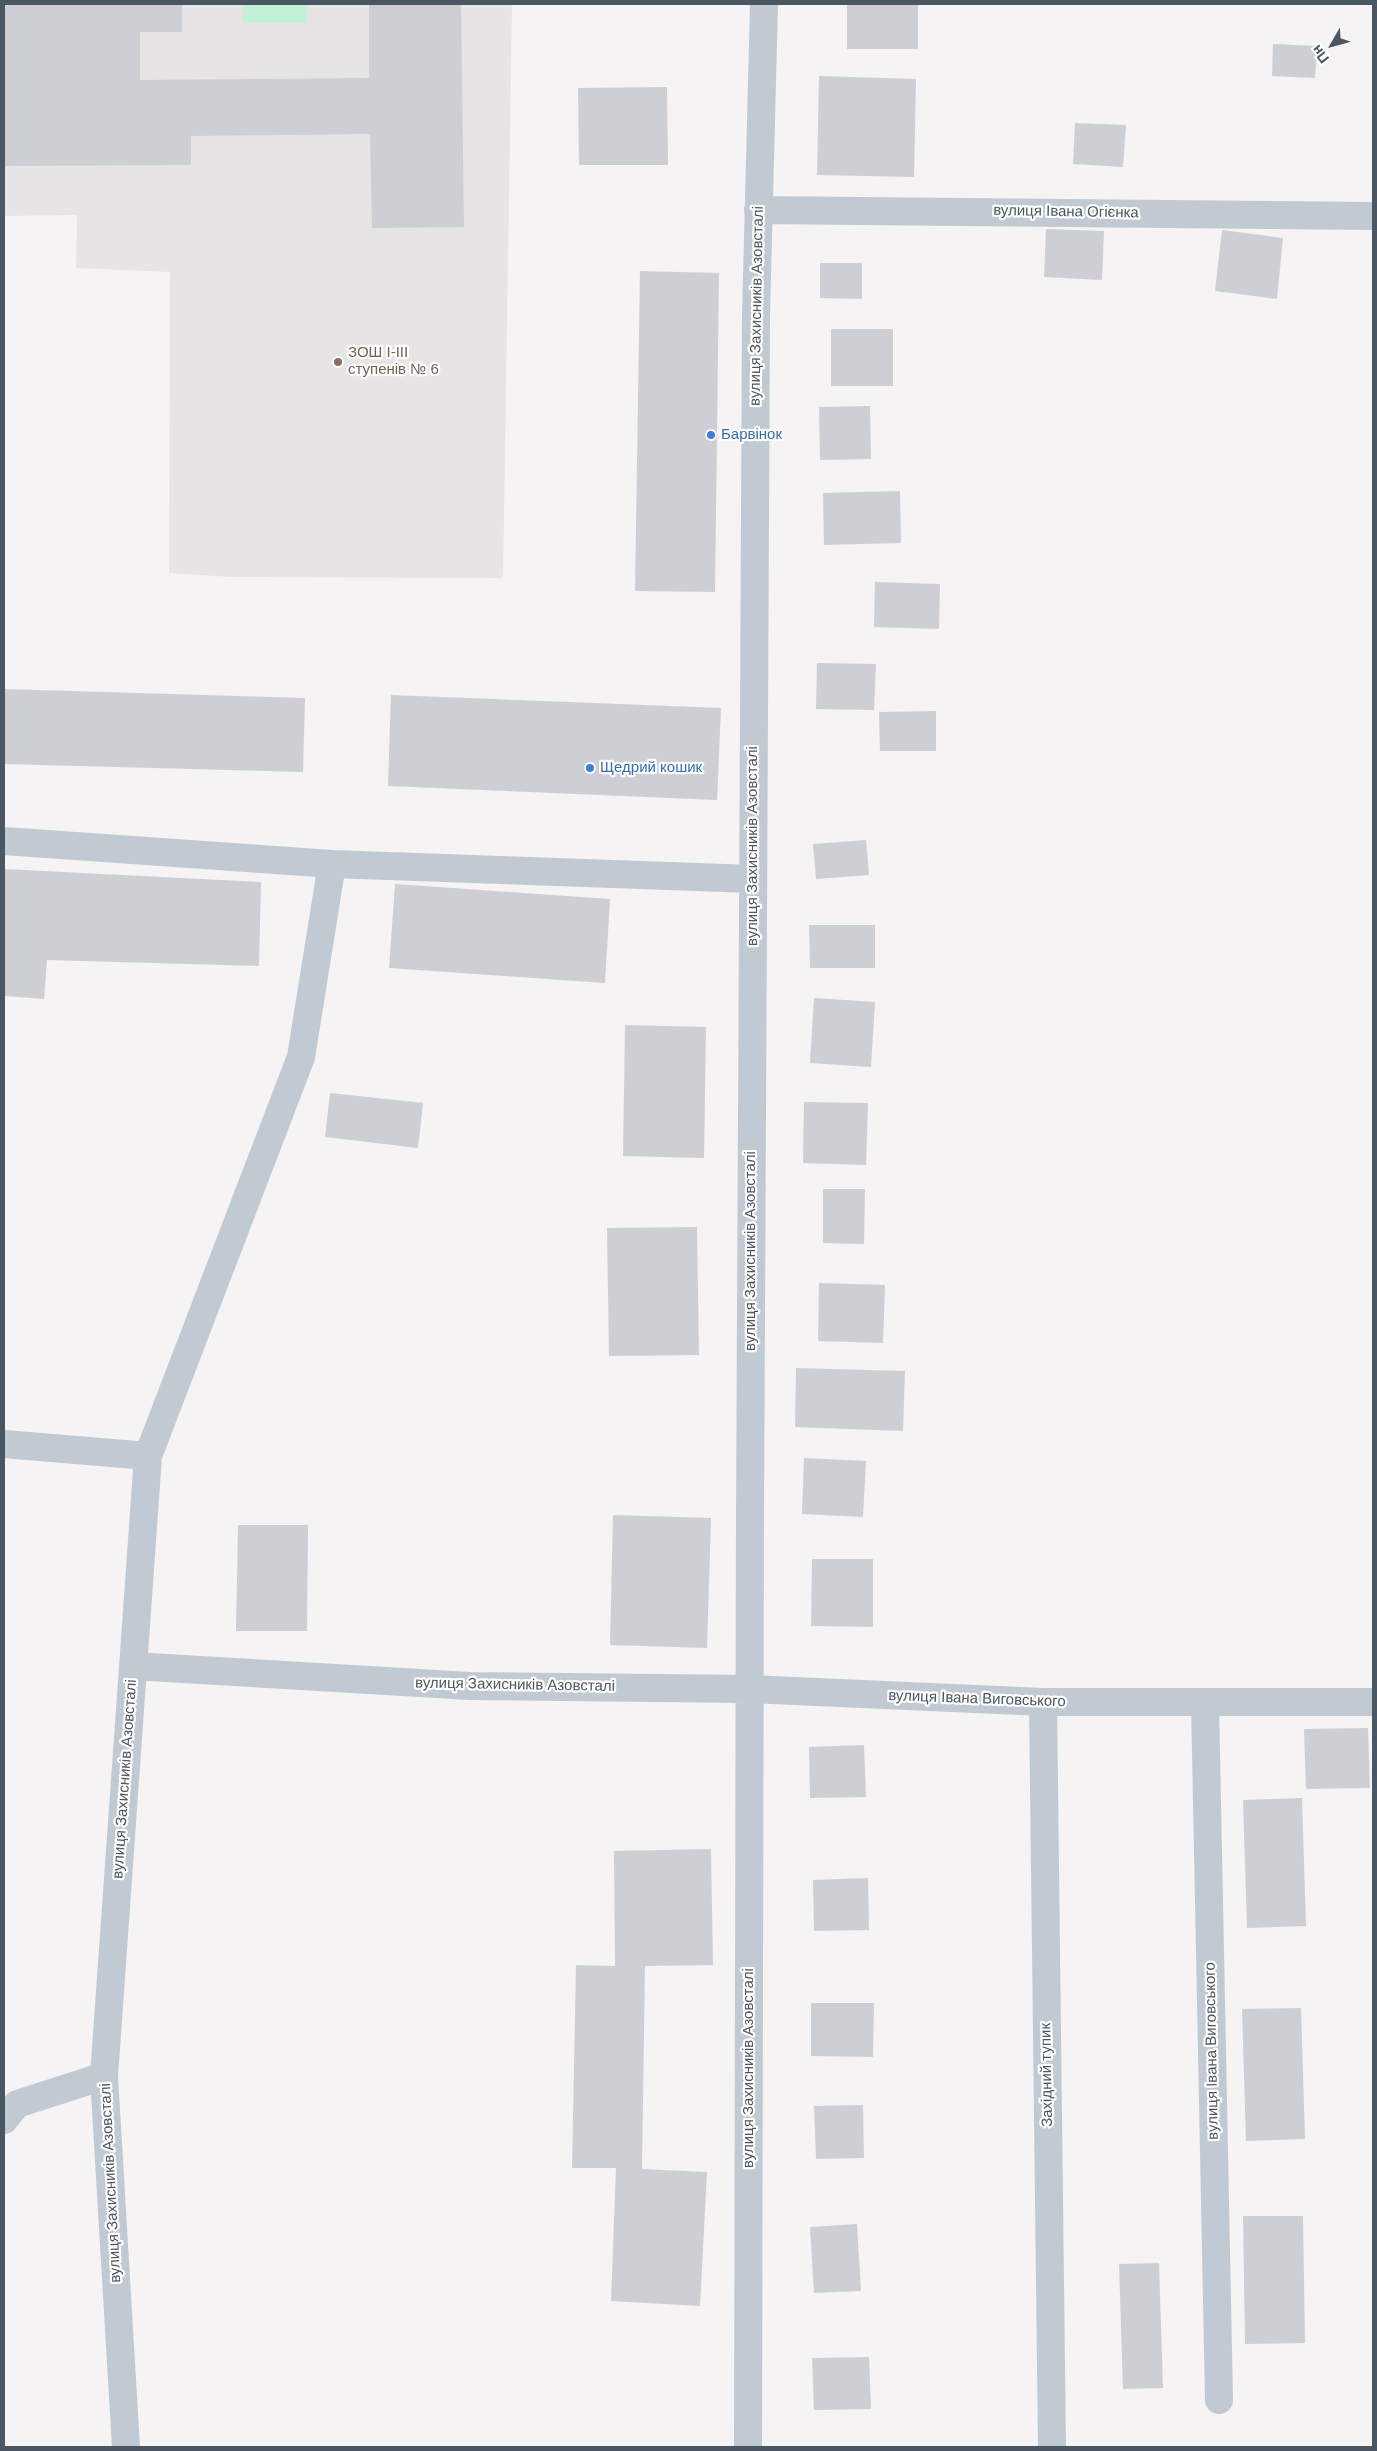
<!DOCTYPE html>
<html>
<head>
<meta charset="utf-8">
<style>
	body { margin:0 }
	#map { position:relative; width:1377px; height:2451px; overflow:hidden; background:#f5f3f3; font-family:Helvetica,sans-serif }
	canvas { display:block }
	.frame { position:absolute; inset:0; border:5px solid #4a5661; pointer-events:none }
	.north { position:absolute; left:1307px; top:20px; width:50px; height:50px; -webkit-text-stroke:4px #fff; paint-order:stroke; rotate:232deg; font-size:14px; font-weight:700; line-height:20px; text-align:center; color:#4a5661 }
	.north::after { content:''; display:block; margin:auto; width:18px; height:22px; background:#4a5661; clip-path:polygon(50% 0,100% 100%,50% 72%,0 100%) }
</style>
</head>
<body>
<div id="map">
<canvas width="1377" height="2451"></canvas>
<div class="frame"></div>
<div class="north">Пн</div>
</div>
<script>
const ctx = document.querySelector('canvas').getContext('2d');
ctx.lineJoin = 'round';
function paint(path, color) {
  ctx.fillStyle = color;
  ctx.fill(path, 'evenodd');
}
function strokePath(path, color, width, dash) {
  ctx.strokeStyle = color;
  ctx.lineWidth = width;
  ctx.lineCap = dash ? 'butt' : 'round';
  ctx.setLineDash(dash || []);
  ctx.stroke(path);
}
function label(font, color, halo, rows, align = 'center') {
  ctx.font = font + ' Helvetica,sans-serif';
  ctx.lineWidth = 4.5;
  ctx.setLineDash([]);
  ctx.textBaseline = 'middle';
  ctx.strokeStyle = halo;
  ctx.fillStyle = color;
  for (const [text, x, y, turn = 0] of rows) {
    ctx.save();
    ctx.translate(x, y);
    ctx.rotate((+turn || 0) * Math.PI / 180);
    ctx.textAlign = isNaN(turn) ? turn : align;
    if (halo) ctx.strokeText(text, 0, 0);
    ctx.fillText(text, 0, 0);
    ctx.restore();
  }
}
paint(new Path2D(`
	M4,4H512L503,578L232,577L169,573L170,272L76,268L77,215L4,216Z`), '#e6e4e5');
paint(new Path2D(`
	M243,4H307V23H243Z`), '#c3f1d5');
paint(new Path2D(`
	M4,4H182V32H140V80L369,78V4H461L464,227L372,228L370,134L191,136V165L4,166Z
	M847,4H918V49H847Z
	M1273,44L1317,46L1315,78L1272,76Z
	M819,76L916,79L914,177L817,175Z
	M667,87L668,165H579L578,88Z
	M1075,123L1126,125L1123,167L1073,164Z
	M1046,229L1104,231L1102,280L1044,277Z
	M1222,230L1283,238L1277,299L1215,291Z
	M820,263H862V299L820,298Z
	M640,271L719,273L715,592L635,591Z
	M831,329H893V386H831Z
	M870,406L871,459L820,460L819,407Z
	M900,491L901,543L824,545L823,493Z
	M875,582L940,584L939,629L874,627Z
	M817,663L876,664L874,710L816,709Z
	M4,689L305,698L303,772L4,764Z
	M391,695L721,708L717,800L388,786Z
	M936,711V751H880L879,712Z
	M866,840L869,875L816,879L813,844Z
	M4,869L261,882L259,966L47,960L44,999L4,996Z
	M395,884L610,899L605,983L389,968Z
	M809,925H875V968H810Z
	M814,998L875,1002L871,1067L810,1063Z
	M625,1025L706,1027L704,1158L623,1156Z
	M330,1093L423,1103L418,1148L325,1137Z
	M804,1102L868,1103L866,1165L803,1163Z
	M823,1189H865L864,1244L823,1243Z
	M697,1227L699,1355L609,1356L607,1228Z
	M819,1283L885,1285L883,1343L818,1341Z
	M796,1368L905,1371L903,1431L795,1427Z
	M804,1458L866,1461L863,1517L802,1514Z
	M613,1515L711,1518L707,1648L610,1645Z
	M238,1525H308L307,1631H236Z
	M812,1559H873V1627L811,1626Z
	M1368,1728L1370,1788L1306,1789L1304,1729Z
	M864,1745L866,1797L810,1798L809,1747Z
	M1302,1798L1306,1926L1247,1928L1243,1800Z
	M711,1849L713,1965L645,1966L642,2169L707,2172L700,2306L611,2301L616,2168H572L576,1965L615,1966L614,1851Z
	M868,1878L869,1930L814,1931L813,1880Z
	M811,2003H874L873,2057L811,2056Z
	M1301,2008L1305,2139L1246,2141L1242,2009Z
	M863,2105L864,2158L816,2159L814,2106Z
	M1243,2216H1303L1305,2343L1245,2344Z
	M857,2224L861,2291L814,2293L810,2227Z
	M1159,2263L1163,2388L1123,2389L1119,2264Z
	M869,2357L871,2409L814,2410L812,2358Z`), '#cdcfd5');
strokePath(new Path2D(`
	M758,210L1373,216
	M4,841L332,864L753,879
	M4,1444L148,1456
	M133,1666L470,1686L749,1689L1043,1702H1373
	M1043,1702L1052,2447
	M1205,1702L1219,2400
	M4,2120L17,2104L104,2076
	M126,2447L104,2076L148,1456L301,1057L332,864
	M748,2447L750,1513L756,316L764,4`), '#c1cad2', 28);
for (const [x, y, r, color] of [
	[338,362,5,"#8d6e63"],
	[711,435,5,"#3f7fe0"],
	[590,768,5,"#3f7fe0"]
]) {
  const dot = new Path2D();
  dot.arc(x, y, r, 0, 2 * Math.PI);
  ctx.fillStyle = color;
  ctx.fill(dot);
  strokePath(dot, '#fff', 2);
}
label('15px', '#4a5661', '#fff', [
	["вулиця Івана Огієнка",1066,212,1],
	["вулиця Захисників Азовсталі",757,306,-89],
	["вулиця Захисників Азовсталі",753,846,-90],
	["вулиця Захисників Азовсталі",751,1251,-90],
	["вулиця Захисників Азовсталі",515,1685,1],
	["вулиця Івана Виговського",977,1699,2],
	["вулиця Захисників Азовсталі",125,1779,-86],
	["вулиця Івана Виговського",1212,2051,-91],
	["вулиця Захисників Азовсталі",749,2068,-90],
	["Західний тупик",1047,2075,-91],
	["вулиця Захисників Азовсталі",111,2183,-93]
]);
label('15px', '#785e54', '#fff', [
	["ЗОШ I-III",348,353],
	["ступенів № 6",348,370]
], 'left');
label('15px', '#366cbe', '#fff', [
	["Барвінок",721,435],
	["Щедрий кошик",600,768]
], 'left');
</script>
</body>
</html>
